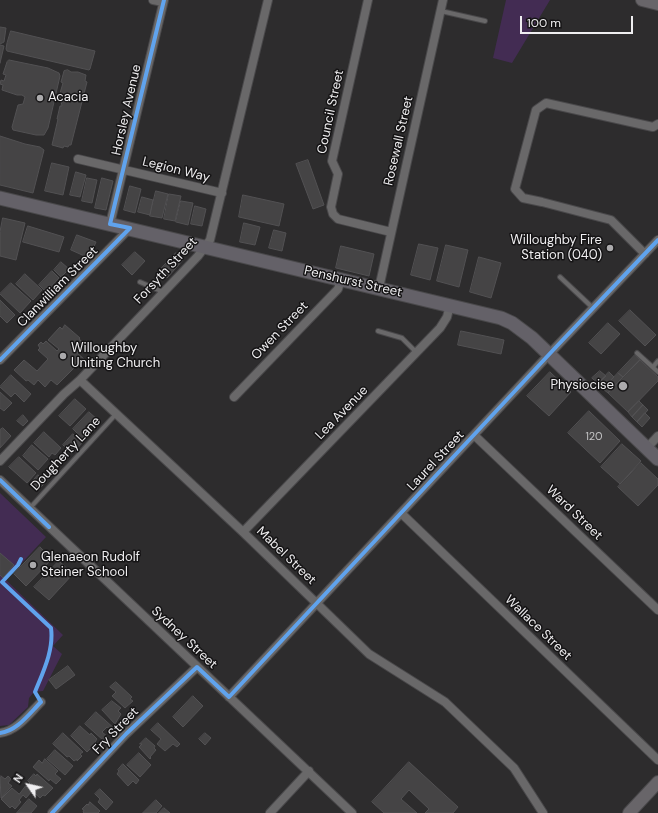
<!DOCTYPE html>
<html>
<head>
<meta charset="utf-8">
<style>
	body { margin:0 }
	#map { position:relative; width:658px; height:813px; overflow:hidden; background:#2d2c2d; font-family:"DM Sans",sans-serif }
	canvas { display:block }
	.north { position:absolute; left:8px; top:765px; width:40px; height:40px; -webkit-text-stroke:3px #151415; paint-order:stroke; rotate:304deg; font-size:11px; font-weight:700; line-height:16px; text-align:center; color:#efeef0 }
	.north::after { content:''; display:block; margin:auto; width:14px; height:18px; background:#efeef0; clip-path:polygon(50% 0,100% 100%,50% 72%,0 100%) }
	.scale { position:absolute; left:520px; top:16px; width:113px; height:18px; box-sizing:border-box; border:2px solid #efeef0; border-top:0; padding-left:5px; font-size:12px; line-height:14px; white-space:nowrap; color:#efeef0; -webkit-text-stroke:3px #151415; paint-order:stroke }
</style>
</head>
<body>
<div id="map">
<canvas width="658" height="813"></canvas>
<div class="north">N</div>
<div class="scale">100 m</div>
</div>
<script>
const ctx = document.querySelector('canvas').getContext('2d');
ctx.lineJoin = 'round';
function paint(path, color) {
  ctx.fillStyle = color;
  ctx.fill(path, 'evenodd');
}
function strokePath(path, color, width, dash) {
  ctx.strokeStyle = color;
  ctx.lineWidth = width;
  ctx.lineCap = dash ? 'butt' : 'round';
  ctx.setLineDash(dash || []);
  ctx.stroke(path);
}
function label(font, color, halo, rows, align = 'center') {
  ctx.font = font + ' "DM Sans",sans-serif';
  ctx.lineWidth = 3;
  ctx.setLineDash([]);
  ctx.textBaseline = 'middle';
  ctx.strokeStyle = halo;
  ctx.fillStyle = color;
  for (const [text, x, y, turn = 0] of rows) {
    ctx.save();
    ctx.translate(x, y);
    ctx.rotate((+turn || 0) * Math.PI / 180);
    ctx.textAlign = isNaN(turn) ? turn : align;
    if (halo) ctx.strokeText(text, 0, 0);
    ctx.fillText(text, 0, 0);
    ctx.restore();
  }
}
paint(new Path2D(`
	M506,0H550L512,63L493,58Z
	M0,493L46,537L6,580L63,635L53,646L62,654L43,691L34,692L29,698L28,707L9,725L0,726Z`), '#432c53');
const building = new Path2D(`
	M0,27L6,28L4,42L0,44Z
	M11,31L95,51L90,69L89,70L7,51L6,49L7,43Z
	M0,45L4,46L0,63Z
	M9,60L48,68L59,73L60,76L48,128L44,135H36L13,130L12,127L18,105L23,104L25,97L22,95H17L2,90L3,85L0,84L1,80L4,81L6,75L3,74L7,62Z
	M68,70L71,72H78L86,75L85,81L87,82L71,145H69L68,147L64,146L63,148L52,145L58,119H57L60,106H62L61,101L58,100L63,83L61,82L64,71Z
	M0,136L25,144L40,147L44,150L33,193L0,185Z
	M308,160L324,205L313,209L296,164Z
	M52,163L69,167L63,195L45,191Z
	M76,172L86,175L80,197L70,195Z
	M87,178L97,180L92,203L82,201Z
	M102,178L113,181L106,210L95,208Z
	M130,186L141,189L135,213L124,210Z
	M156,191L168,194L162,218L150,216Z
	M169,194L181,196L175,221L164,219Z
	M243,195L284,204L279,226L239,217Z
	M142,197L153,200L150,215L138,212Z
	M181,201L193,203L188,225L176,222Z
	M195,206L206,209L202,226L191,224Z
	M3,218L25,223L16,260L0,256V232Z
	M244,223L260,227L255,245L240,242Z
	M28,226L64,237L59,252L23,242Z
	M274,230L286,233L282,251L269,248Z
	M77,235L96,242L89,258L71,250Z
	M419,244L438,248L430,280L411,275Z
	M446,245L468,250L459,287L437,281Z
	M341,246L374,254L369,276L336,268Z
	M135,252L145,261L132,275L122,265Z
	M176,253L179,257L163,275L159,271Z
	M179,257L183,260L167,278L163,275Z
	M479,257L501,263L491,298L470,292Z
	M61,262L69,269L61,277L54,270Z
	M52,271L59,278L46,292L39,285Z
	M25,274L42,290L33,300L16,284Z
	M11,283L31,301L20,313L0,294Z
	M0,300L15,315L7,323L0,316Z
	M630,310L656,335L645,346L619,321Z
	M608,323L620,334L601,354L589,343Z
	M65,325L80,338L79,339L85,344L77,353L84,359L76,368L75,367L57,385L51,380L45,387L38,380L34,385L28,380L26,381L14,370L24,360L37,371L48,359L38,350L40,348L38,345L41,342L43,344L46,341L57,351L59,349L48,340L60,327L62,329Z
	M461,331L504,340L501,354L458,345Z
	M635,355L640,360L623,377L618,373Z
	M640,360L658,377V381L628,412L608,393Z
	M600,371L606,376L598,384L592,378Z
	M550,372L571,392L549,416L527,396Z
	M609,372L614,377L603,389L598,384Z
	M618,373L623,377L608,393L603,389Z
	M11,375L31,394L24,402L15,393L11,397L0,387Z
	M0,392L12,403L4,411L0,408Z
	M75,399L86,409L70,426L59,416Z
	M639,401L643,405L632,417L628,412Z
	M643,405L648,410L637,422L632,417Z
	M589,411L620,441L600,463L568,433Z
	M89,412L99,421L82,438L73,429Z
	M645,413L650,418L642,427L637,422Z
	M23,415L28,421L23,426L17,421Z
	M3,428L11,436L0,448V430Z
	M44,432L61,448L55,455L52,453L49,457L34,443Z
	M73,434L83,442L72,454L63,445Z
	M622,444L641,461L620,484L601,467Z
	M32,445L48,459L38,470L23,456Z
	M19,457L36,473L27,483L9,467Z
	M641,463L658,479V485L638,506L618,487Z
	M38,475L46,482L39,489L32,482Z
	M40,547L52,559L26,586L14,574Z
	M0,553L14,565L3,578L0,575Z
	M59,561L73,574L49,600L34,587Z
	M68,666L75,675L56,689L49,680Z
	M116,682L132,697L130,699L133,701L125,708L112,696L116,692L110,687Z
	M193,696L203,706L183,727L173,717Z
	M112,701L121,708L118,711L121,714L115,724L102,710Z
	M96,712L116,730L114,732L107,727L102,732L108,737L104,741L85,724Z
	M158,723L180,744L177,747L173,744L165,751L157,744L161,739L151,730Z
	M80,726L90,735L91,733L97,739L95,742L96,743L87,752L71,736Z
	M63,733L83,752L80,754L82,756L77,761V759L74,761L69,756L67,757L53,744Z
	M205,733L211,738L205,745L199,739Z
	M146,738L155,746L154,748L156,750L150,757L151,758L150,759L139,747L142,744H140Z
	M55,750L73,766L65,775L47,759Z
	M139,753L151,765L140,777L127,765Z
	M45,759L58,771L55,774L61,779L56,784L50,779L49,781L33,767L39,760L42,763Z
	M409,762L458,807L453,813H425L429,809L409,790L401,799L417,813H384L372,802Z
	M123,764L139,780L136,784L133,781L128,786L117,774L119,771L118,770Z
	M34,774L36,776L37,774L53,788L45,796L43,795L40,798L27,786L30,783L28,781Z
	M1,776L5,779L8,776L11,779L8,783L12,786L1,798L0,777Z
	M26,786L32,791L26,798L23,795L19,800L21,802L15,809L12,806L10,808L1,799L12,788L19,794Z
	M100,789L113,802L106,810L98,802L100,799L95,794Z
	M29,799L37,806L31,813H17Z
	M156,800L162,806L156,813H143Z
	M90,802L100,811L98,813H84L83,812L84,810L82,809L87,804L88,805Z
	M164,808L170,813H159Z`);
paint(building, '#454445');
strokePath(building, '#525153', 1);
const lane = new Path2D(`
	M441,11L485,21
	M560,277L593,308
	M140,282L163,292
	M378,331L402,338L416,352
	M637,353L658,372
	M653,367L658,361
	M30,508L116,414`);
const street = new Path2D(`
	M153,0L163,2
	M368,0L332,161L338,174L331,207L333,214L338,219L391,232
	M78,159L222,193
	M110,224L164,0
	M645,254L611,220L542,202L523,198L515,189L536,110L546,103L635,123L653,127L658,124
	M379,288L443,0
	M0,360L130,228
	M80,380L243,532L369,654L445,702L514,768L543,813
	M234,397L338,289L341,280
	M474,435L658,610
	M647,448L658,436
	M0,461L64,394L80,380L198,256L210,240L268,0
	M0,480L352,813
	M401,513L658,760
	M243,532L440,328L447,317L450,305
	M229,697L556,347L658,240
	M0,733C17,731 29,714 41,702
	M52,813L126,734L197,667
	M270,813L309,771`);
const secondary = new Path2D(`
	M642,0L658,4
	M629,813L658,782`);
const primary = new Path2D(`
	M0,198L501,318L512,323L532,338L658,459`);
strokePath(lane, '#49484a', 6);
strokePath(street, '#49484a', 10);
strokePath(secondary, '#49484a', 14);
strokePath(primary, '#49484a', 15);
strokePath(lane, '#696869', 4);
strokePath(street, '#696869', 8);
strokePath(secondary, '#686569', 12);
strokePath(primary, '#646168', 13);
strokePath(new Path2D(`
	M130,228L110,224L164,0
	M0,360L130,228
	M0,480L49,527
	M0,733C17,731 29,714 41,702L35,692C43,672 54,650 51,628L2,582L18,565L21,559
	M52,813L126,734L197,667L229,697L556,347L658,240`), '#60a3ed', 4);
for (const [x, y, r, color] of [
	[40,98,4,"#abaaac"],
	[610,248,4,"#abaaac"],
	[63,356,4,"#abaaac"],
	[623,386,5,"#abaaac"],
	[33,565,4,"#abaaac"]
]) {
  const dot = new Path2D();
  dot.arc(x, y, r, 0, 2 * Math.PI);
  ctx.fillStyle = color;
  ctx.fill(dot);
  strokePath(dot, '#151415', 1.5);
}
label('11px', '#c4c4c5', null, [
	["120",594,437]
]);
label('13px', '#efeef0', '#151415', [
	["Acacia",48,98],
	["Willoughby Fire",602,241,"right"],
	["Station (040)",602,256,"right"],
	["Willoughby",71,349],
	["Uniting Church",71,364],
	["Physiocise",614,386,"right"],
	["Glenaeon Rudolf",41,558],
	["Steiner School",41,573]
], 'left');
label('13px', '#efeef0', '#151415', [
	["Horsley Avenue",127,110,-77],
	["Council Street",331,112,-78],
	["Rosewall Street",399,141,-77],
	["Legion Way",176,170,14],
	["Forsyth Street",166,271,-47],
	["Penshurst Street",353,282,13],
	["Clanwilliam Street",58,287,-45],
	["Owen Street",280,331,-46],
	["Lea Avenue",342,413,-46],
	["Dougherty Lane",66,454,-47],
	["Laurel Street",436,461,-47],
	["Ward Street",574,513,44],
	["Mabel Street",286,556,44],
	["Wallace Street",538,628,44],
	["Sydney Street",184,638,43],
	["Fry Street",116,731,-46]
]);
</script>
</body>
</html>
